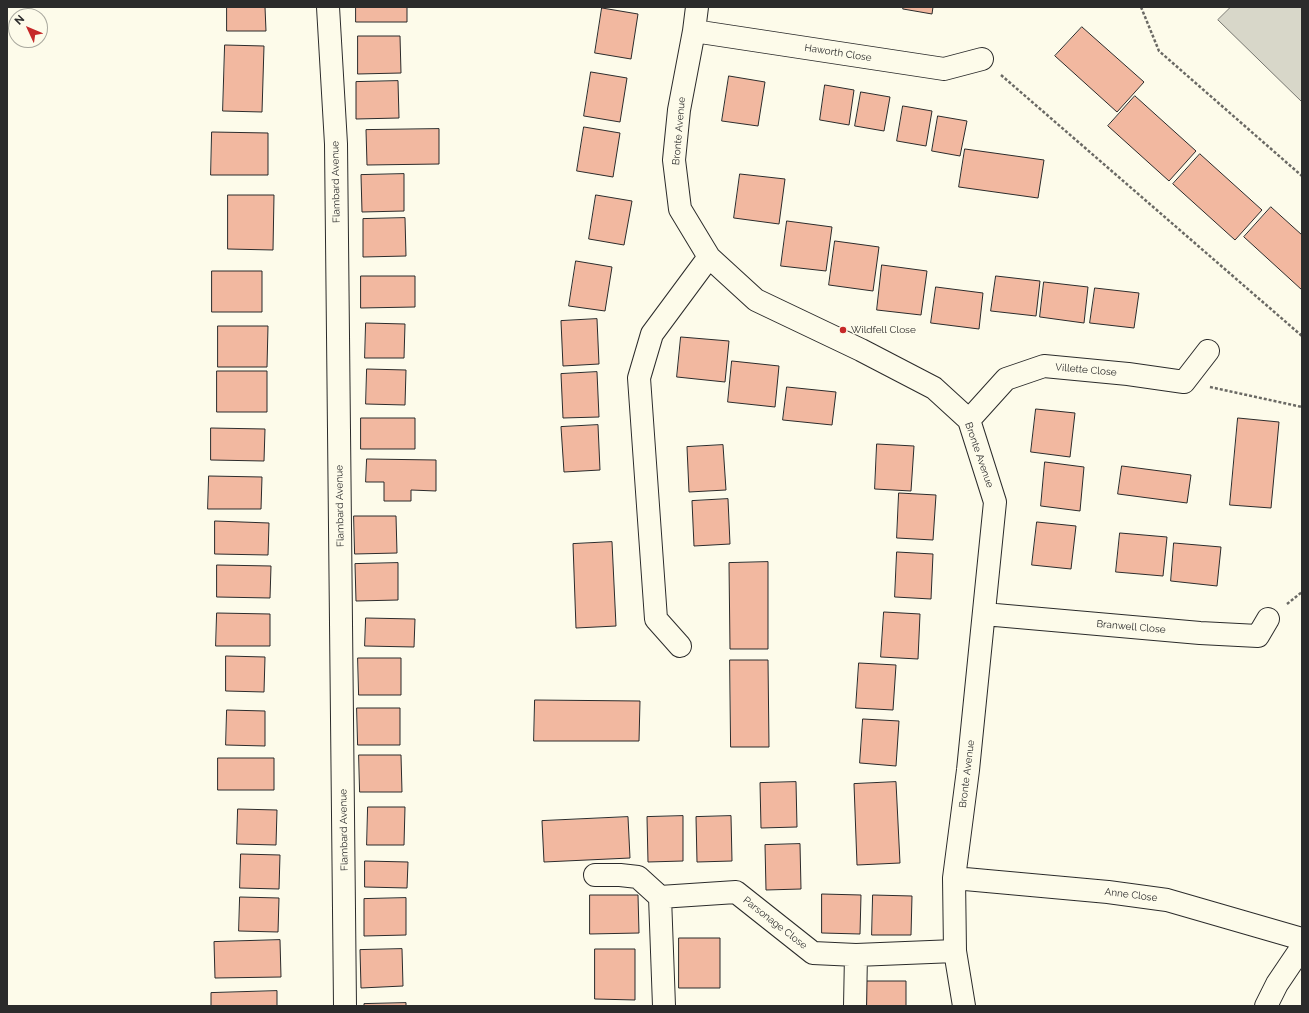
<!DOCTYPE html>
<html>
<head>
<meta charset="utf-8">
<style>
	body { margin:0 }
	#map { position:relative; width:1309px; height:1013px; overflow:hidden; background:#fdfbea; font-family:Raleway,sans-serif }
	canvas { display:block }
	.frame { position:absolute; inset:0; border:8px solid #2b2b2b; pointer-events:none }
	.north { position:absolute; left:8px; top:8px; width:40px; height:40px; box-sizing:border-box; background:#fdfbea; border:1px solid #a9a89e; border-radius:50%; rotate:314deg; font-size:11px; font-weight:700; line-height:16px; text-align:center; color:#2b2b2b }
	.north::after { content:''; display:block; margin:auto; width:14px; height:18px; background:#c62828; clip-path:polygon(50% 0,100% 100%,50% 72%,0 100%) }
</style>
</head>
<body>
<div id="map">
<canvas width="1309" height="1013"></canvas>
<div class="frame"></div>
<div class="north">N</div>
</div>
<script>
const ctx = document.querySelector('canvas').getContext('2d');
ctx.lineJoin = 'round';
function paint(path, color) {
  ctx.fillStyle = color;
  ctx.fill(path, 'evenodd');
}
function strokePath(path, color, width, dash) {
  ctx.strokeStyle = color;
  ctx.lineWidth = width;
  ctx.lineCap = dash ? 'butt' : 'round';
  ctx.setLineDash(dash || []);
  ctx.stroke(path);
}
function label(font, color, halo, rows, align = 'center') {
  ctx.font = font + ' Raleway,sans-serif';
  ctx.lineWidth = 3;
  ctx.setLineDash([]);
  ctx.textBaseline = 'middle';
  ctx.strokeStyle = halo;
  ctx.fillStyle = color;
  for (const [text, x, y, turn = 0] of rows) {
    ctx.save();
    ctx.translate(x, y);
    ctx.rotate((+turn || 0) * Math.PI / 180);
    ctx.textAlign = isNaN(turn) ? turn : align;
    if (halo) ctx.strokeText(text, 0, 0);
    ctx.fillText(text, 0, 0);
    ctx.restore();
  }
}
const water = new Path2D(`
	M1231,7H1302V102L1218,20Z`);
paint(water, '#d8d7c9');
strokePath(water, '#74746e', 1);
const building = new Path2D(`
	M227,7H265L266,31H227Z
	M356,7H407V22H356Z
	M904,7H933L932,14L903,9Z
	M602,8L638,14L631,59L595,53Z
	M1082,27L1144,82L1117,112L1055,56Z
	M358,36H400L401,73L358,74Z
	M225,45L264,46L262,112L223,111Z
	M591,72L627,78L620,122L584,116Z
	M729,76L765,82L758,126L722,121Z
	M398,81L399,118L356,119V82Z
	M825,85L854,90L849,125L820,120Z
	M861,92L890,97L884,131L855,126Z
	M1135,96L1196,151L1169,181L1108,126Z
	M903,106L932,111L926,146L897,141Z
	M938,116L967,121L960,156L932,151Z
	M584,127L620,133L613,177L577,171Z
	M439,129V164L367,165L366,130Z
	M212,132L268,133V175H211Z
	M965,149L1044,160L1038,198L959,187Z
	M1200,154L1262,210L1235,240L1173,184Z
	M404,174V211L362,212L361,175Z
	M740,174L785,179L779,224L734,218Z
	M228,195H274L273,250L228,249Z
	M596,195L632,201L624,245L589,239Z
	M1271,207L1302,235V290L1244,237Z
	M405,218L406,256L363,257V219Z
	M787,221L832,227L826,271L781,266Z
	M835,241L879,247L873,291L829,285Z
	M576,261L612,267L605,311L569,306Z
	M882,265L927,271L921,315L877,310Z
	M212,271H262V312H212Z
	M361,276H415V307L361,308Z
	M996,276L1040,281L1036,316L991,311Z
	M1044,282L1088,287L1084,323L1040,317Z
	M936,287L983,293L979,329L931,323Z
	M1095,288L1139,293L1134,328L1090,323Z
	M597,319L599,364L563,366L561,321Z
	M366,323L405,324L404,358H365Z
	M218,326H268L267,367H218Z
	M681,337L729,341L725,382L677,377Z
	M732,361L779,366L775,407L728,402Z
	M367,369L406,370L405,405L366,404Z
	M217,371H267V412H217Z
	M597,372L599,417L563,418L561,374Z
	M787,387L836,392L832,425L783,420Z
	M1036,409L1075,413L1070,457L1031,452Z
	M361,418H415V449H361Z
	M1238,418L1279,422L1271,508L1230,505Z
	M598,425L600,470L564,472L561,427Z
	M211,428L265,429L264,461L211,460Z
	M877,444L914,446L911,491L875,489Z
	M723,445L726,490L689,492L687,447Z
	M367,459L436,460V491L411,490V501H384V482H366Z
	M1045,462L1084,467L1080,511L1041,506Z
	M1122,466L1191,475L1187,503L1118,494Z
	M209,476L262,477L261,509H208Z
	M899,493L936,495L933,540L897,538Z
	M728,499L730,544L694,546L692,501Z
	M354,516H396L397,553L355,554Z
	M215,521L269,523L268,555L215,554Z
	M1037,522L1076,526L1071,569L1032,565Z
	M1120,533L1167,537L1163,576L1116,572Z
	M612,542L616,626L576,628L573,544Z
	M1174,543L1221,547L1217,586L1171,581Z
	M897,552L933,554L931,599L895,597Z
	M768,562V649H730L729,563Z
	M398,563V600L356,601L355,564Z
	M217,565L271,566L270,598L217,597Z
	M884,612L920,614L918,659L881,657Z
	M217,613L270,614V646H216Z
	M366,618L415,619L414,647L365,646Z
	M226,656L265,657L264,692L226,691Z
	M358,658H401V695H359Z
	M730,660H768L769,747H731Z
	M859,663L896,665L893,710L856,708Z
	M535,700L640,701L639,741H534Z
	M357,708H400V745H358Z
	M227,710L265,711V746L226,745Z
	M863,719L899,721L896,766L860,763Z
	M359,755H401L402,792H360Z
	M218,758H274V790H218Z
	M796,782L797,827L761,828L760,783Z
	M896,782L900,863L857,865L854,784Z
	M368,807H405L404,845H367Z
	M238,809L277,810L276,845L237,844Z
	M683,816V861L648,862L647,817Z
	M731,816L732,861L697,862L696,817Z
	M628,817L630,858L544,862L542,821Z
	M800,844L801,889L766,890L765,845Z
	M241,854L280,855L279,889L240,888Z
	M365,861L408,862L407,888L365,887Z
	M822,894L861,895L860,934L822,933Z
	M590,895H638L639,933L590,934Z
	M873,895L912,896L911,935H872Z
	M240,897L279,898L278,932L239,931Z
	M406,898V935L364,936V899Z
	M679,938H720V988H679Z
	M280,940L281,977L215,978L214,942Z
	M402,949L403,986L361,988L360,950Z
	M595,949H635V1000L595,999Z
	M867,981H906V1006H867Z
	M277,991V1006H211V993Z
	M406,1003V1006H364V1004Z`);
paint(building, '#f2b8a0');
strokePath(building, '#2b2b2b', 1);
const minor = new Path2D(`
	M328,7L336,144L345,1006
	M697,7L694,31L679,110L674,160L680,209L709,257L756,300L861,350L934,388L969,420L995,502L968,770L954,878L955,951L964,1006
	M694,31L944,69L982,59
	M969,420L1006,379L1044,366L1128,374L1184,382L1208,351
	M984,614L1200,633L1258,636L1268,619
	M680,646L656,619L639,378L652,334L709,257
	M595,875H620L638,877L660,897
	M954,878L1108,892L1167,900L1302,939
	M664,1006L660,897L736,892L813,953L856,955L955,951
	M855,1006L856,955
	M1266,1006L1277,984L1302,947`);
strokePath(minor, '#2b2b2b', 24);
strokePath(new Path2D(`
	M1141,7L1159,51L1302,176
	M1001,75L1302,336
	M1210,387L1302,407
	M1287,604L1302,592`), '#6a6964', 2.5, [3, 2]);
strokePath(minor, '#fdfbea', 22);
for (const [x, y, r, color] of [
	[843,330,4,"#c62828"]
]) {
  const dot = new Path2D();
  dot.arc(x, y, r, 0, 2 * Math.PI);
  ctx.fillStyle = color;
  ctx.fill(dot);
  strokePath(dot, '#fdfbea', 1.5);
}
label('10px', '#2b2b2b', '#fdfbea', [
	["Haworth Close",838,53,9],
	["Bronte Avenue",679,131,-85],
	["Flambard Avenue",336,182,-91],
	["Villette Close",1086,370,5],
	["Bronte Avenue",979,455,71],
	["Flambard Avenue",340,506,-91],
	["Branwell Close",1131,627,5],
	["Bronte Avenue",967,774,-83],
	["Flambard Avenue",344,830,-91],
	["Anne Close",1131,895,7],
	["Parsonage Close",775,923,38]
]);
label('10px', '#2b2b2b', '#fdfbea', [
	["Wildfell Close",851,330]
], 'left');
</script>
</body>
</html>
